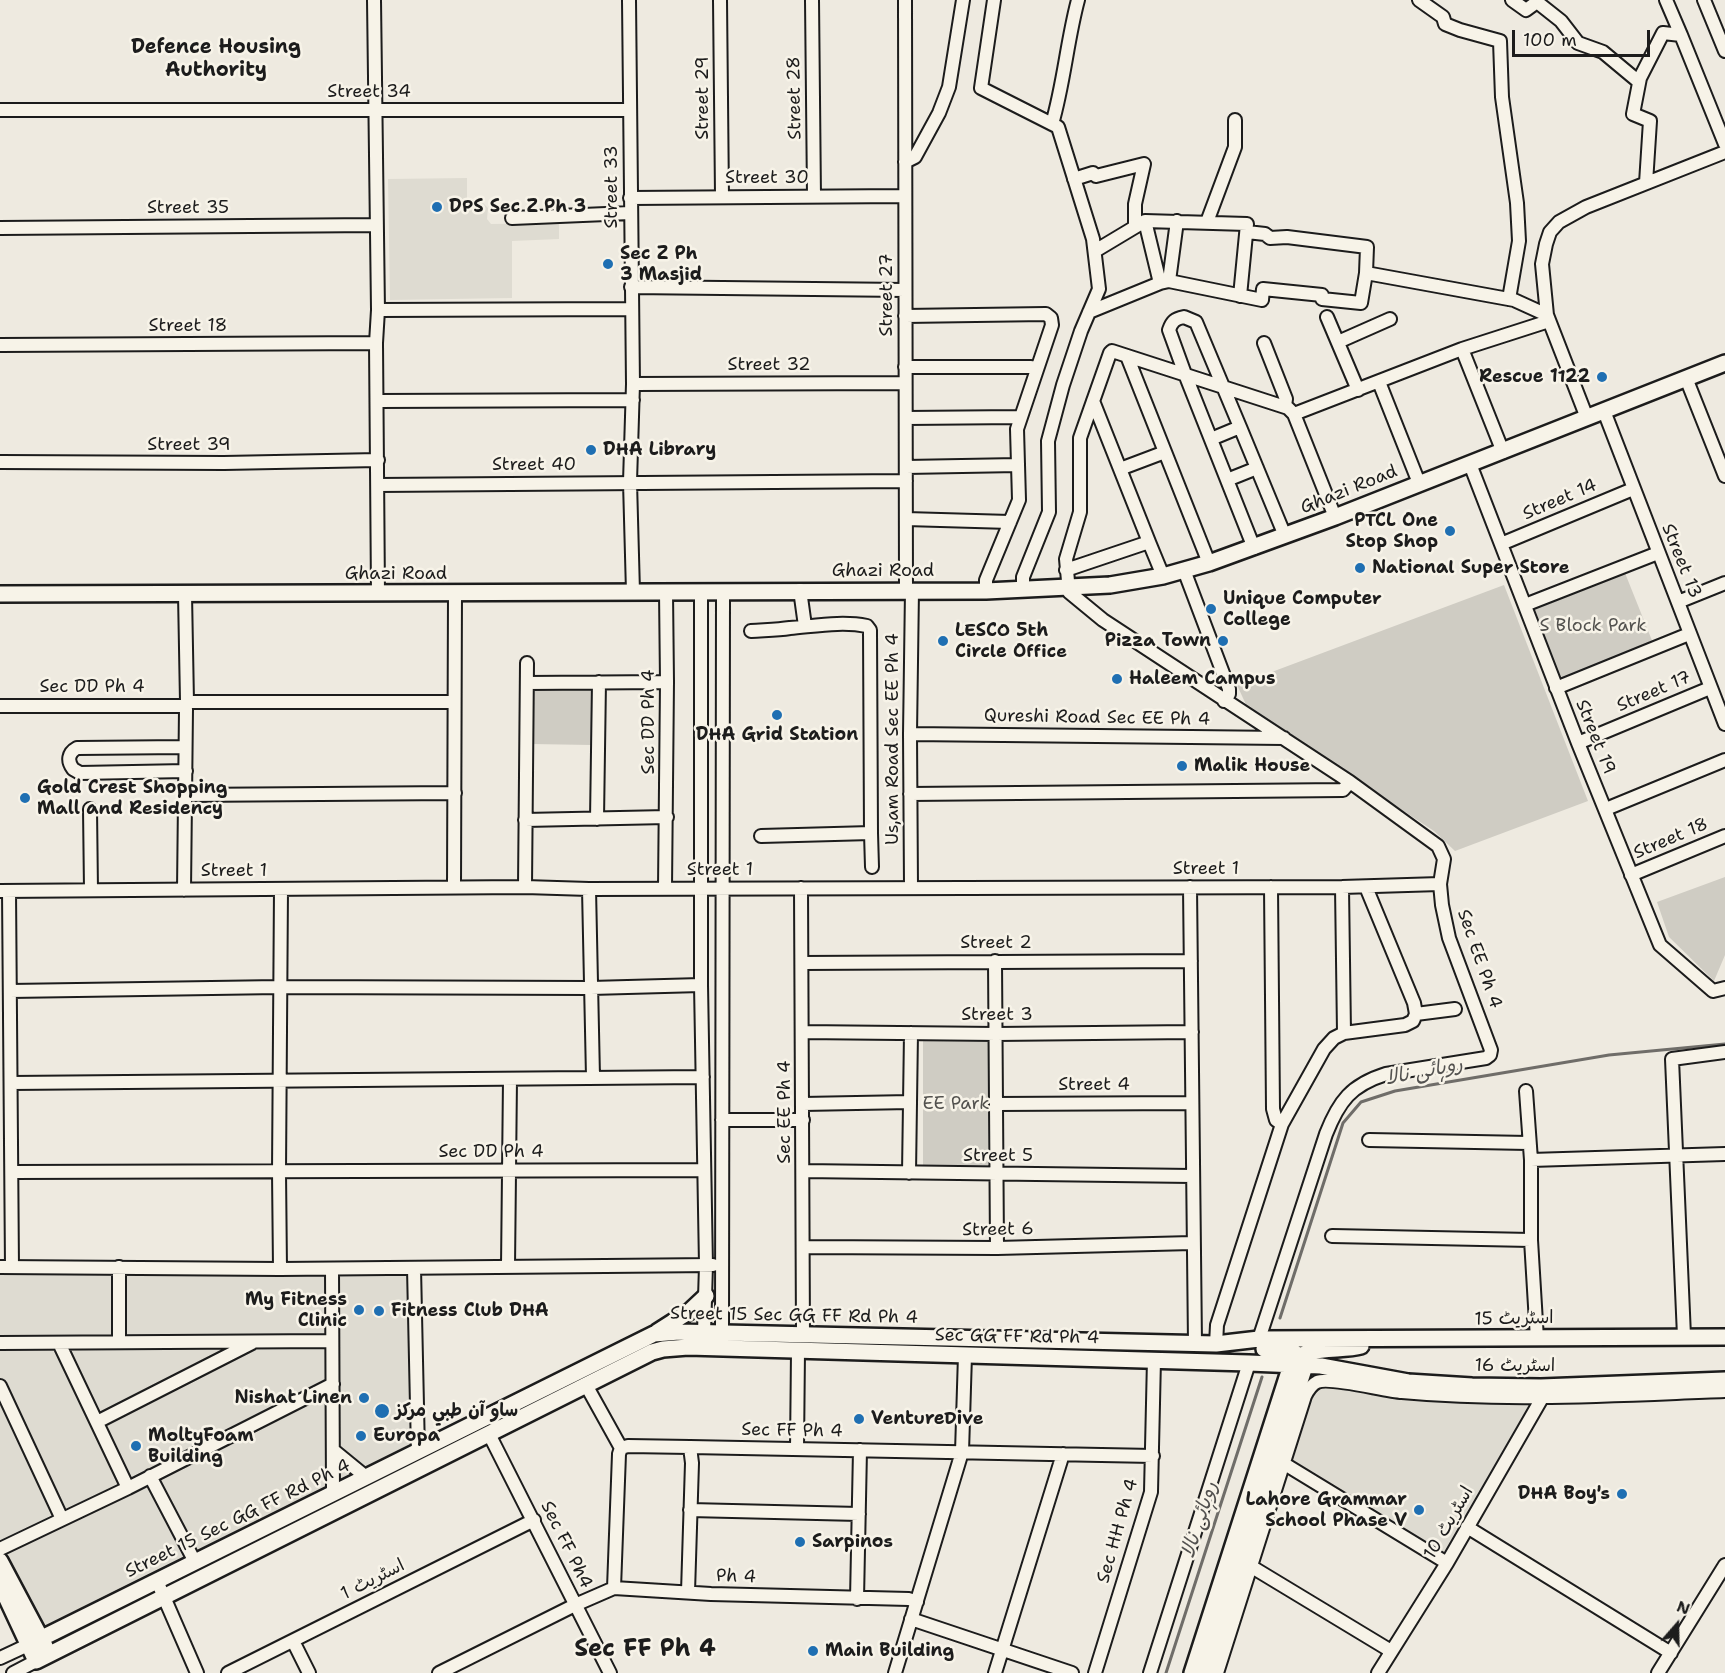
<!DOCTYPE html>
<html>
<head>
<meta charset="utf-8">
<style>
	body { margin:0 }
	#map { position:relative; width:1725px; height:1673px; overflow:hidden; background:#eeeae0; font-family:"Shantell Sans",sans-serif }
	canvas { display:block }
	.north { position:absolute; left:1647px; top:1595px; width:60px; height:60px; -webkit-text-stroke:4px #f7f3e8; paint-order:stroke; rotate:20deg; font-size:16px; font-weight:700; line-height:24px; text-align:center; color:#1c1c1c }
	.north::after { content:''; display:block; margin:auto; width:21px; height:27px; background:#1c1c1c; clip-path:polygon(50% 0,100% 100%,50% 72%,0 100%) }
	.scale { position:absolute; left:1512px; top:30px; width:138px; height:27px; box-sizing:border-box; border:3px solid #1c1c1c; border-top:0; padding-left:8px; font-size:18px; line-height:21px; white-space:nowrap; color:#1c1c1c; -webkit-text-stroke:4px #f7f3e8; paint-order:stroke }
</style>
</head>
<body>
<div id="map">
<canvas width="1725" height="1673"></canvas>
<div class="north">N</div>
<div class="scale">100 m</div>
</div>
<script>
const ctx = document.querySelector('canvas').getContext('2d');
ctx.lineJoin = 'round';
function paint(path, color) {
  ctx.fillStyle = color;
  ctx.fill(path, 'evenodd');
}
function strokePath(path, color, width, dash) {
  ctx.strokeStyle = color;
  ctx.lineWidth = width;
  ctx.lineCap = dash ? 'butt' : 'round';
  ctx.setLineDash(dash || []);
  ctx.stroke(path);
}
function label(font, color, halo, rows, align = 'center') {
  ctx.font = font + ' "Shantell Sans","Playpen Sans Arabic",sans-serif';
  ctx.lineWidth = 5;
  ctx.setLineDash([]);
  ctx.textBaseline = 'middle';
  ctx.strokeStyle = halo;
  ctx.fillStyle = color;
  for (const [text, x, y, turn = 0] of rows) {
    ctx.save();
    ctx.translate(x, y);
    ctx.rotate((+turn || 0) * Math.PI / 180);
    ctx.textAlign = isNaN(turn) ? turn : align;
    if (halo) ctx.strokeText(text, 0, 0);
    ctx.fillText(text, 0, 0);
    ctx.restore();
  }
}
paint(new Path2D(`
	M467,178V199L480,200L488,208L487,219L491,224L559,223V239L512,241V298L390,300L388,179Z
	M0,1272H410L414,1442L44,1627L0,1543Z
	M1314,1388L1537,1401L1443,1559L1286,1462Z`), '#dedbd1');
paint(new Path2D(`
	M1625,573L1653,643L1561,680L1533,609Z
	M1504,585L1588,801L1455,851L1434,831L1248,709L1237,685Z
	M533,687H591V745L532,744Z
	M1725,877V955L1714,981L1669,937L1657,902Z
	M923,1041L989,1042L988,1167H923Z`), '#cfccc3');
strokePath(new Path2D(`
	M1280,1318L1343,1123L1361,1102L1395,1091L1609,1055L1725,1044
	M1166,1673L1262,1377`), '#6f6d69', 3);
const minor = new Path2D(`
	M374,0L378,310L376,343L378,594
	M629,0L633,384L630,482L633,592
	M720,0L722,196
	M812,0L814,196
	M905,0L906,590
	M994,0L981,88L1058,127L1093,239L1099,289L1081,331L1063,385L1048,441L1049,512L1023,577V590
	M1419,0L1443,17L1445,24L1460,30L1500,41L1502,97L1517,203L1519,241L1509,299
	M1512,0L1526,10L1537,2L1561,21L1578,43L1603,52L1639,82
	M1666,0L1681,35
	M1704,0L1725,51
	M0,110H630
	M1052,124C1064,83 1067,41 1078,0
	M905,162L915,157L939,113L949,87L963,0
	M1074,179L1093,173L1096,176L1144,164L1135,204V226
	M1646,183L1650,121L1633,114L1640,78L1663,33L1681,35L1725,144
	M630,198L905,196
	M512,218L630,213
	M1145,221L1160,283
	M1207,222L1235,147V120
	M0,228L376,225
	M1095,251L1145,221L1247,224L1240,296
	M1366,273L1514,300L1547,315
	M1169,281L1177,221
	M631,287L905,290
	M378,310L631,309
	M1089,312L1160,283L1169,281L1262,300L1263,289L1322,295V299L1361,303L1366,273L1367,247L1287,237L1270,238L1265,234L1247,232
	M905,316L1046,314L1051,318L1052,325L1017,429L1019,500L986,580V591
	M1327,317L1358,390
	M1338,342L1390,319
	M1264,343L1286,399L1285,406
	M0,345L376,343
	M1462,349L1503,452
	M1127,356L1209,563
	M905,367H1031L1036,370
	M1686,378L1725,476
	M1379,382L1419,483
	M633,384L905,383
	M378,401L633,400
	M1604,411L1725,724
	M1294,414L1462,349L1549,321
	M906,418L1020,417
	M1587,418L1547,315L1542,264L1546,244L1550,232L1559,222L1586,207L1725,152
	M1240,427L1196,322L1184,317C1175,319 1172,321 1169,330L1185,374L1254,548
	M1211,439L1240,427L1285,536
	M0,462L224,463L378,460
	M1470,464L1578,743L1660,945L1713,991L1725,988
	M906,467L1018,465
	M1120,469L1165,452
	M1227,480L1257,468
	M378,485L906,481
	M906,519L1010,522
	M1149,542L1163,576
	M1501,544L1633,489
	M1066,570L1149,542L1093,401
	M1184,570L1229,689V694L1224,701
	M800,590L805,626
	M701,591V985L706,1265L704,1332
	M1678,602L1725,583
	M1525,605L1658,553
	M751,631C764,630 777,630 790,628C815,626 842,621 867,626L870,630L871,833L761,836
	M527,683L667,682
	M1556,688L1689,634
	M187,702H454
	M0,706H184
	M910,734L1284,738
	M1578,743L1710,688
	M185,747L77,748C68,753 67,761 73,769L80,773L186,771
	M910,794L1343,790L1350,782
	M186,795L455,793
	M90,809L91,890
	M1606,809L1725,760
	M597,819L599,682
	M525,820L667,817
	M871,833L872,867
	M1631,875L1725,836
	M454,887L455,593
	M525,887L527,663
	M911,887L910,734L912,590
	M1190,887L1195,1343
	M1271,887L1273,1109L1276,1120L1282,1124
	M1342,887L1344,1033
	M665,888L667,682L666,592
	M801,888L803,1335
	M589,889L593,1077
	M184,890L186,709L184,706L187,702L185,594
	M0,891L525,887L589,889L1342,887L1440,884
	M9,891L12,1267
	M995,961L997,1248
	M802,963L1191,961
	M10,991L279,987L591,988L701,985
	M1416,1014L1455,1009
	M802,1032L996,1034L1192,1032
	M11,1083L703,1077
	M1526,1091L1531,1160V1240L1537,1339
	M803,1104L910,1102
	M996,1104L1191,1103
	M722,1120H803
	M1369,1140L1528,1143
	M1531,1160L1725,1154
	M803,1171L1192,1176
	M12,1172L704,1170
	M909,1173L911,1033
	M1332,1236L1531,1240
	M804,1247L997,1248L1192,1243
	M0,1267L280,1269L713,1265
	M119,1267V1342
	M508,1267L510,1079
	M414,1268L418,1452
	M280,1269L279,1172L281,889
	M332,1269L333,1493
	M722,1333L723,591
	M1684,1336L1672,1059L1725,1052
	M1259,1339L1326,1134C1339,1101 1351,1085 1386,1074L1486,1058L1490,1055L1491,1050L1449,938L1442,905L1440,884L1444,859L1438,846L1350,782L1103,620L1069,592L1066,559L1080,512V438L1110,353L1112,351L1288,408L1294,414L1335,517
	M0,1343L332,1341
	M59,1343L128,1488
	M1216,1344L1217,1325L1282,1124L1324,1049L1334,1038L1344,1033L1405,1025L1413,1021L1416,1014L1414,1003L1366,887
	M586,1385L621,1448L619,1454L614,1588
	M0,1386L62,1519
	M97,1422L252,1343
	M489,1434L610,1673
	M621,1448L628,1446L690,1447L1153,1456
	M797,1449L798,1351
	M333,1450L366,1477
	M1283,1463L1447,1563
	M150,1476L195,1562
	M690,1510L859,1514
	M1467,1527L1671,1653
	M0,1549L128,1488L333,1384
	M1252,1567L1391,1651
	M157,1581L197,1673
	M688,1592L692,1463L690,1447
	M857,1599L860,1450
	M911,1619L1072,1673
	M293,1641L309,1673
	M0,1658L28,1645
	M13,1673L36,1661
	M228,1673L534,1520
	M439,1673L575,1605L614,1588L711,1594L909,1599L917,1602
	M895,1673L962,1452L965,1355
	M995,1673L1063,1454
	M1095,1673L1151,1492L1154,1359
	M1150,1673L1249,1363
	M1217,1673L1305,1396C1308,1390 1311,1385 1317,1382C1330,1376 1384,1391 1402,1392C1509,1402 1617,1395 1725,1391
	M1378,1673L1447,1563L1542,1398V1394
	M1658,1673L1725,1565`);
const major = new Path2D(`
	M0,594L986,591L1110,585L1163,576L1209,563L1335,517L1725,363
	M657,1332L690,1311L706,1296
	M0,1561L45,1646
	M0,1584L36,1661L652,1352L663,1349L688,1347L1249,1363L1321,1366L1408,1382L1472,1386L1541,1387L1725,1380
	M28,1645L654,1334L679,1332L1216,1344L1259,1339L1725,1337
	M1192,1673L1291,1365C1303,1344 1340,1352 1361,1346
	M1206,1673L1305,1366C1300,1347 1281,1350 1264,1349`);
strokePath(minor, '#1c1c1c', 16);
strokePath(major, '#1c1c1c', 20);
strokePath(minor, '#f7f3e8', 12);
strokePath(major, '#f7f3e8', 15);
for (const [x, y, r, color] of [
	[437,207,6,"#1f6fb2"],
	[608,264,6,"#1f6fb2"],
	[1602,377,6,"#1f6fb2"],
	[591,450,6,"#1f6fb2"],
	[1450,531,6,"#1f6fb2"],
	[1360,568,6,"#1f6fb2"],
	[1211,609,6,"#1f6fb2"],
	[943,641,6,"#1f6fb2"],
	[1223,641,6,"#1f6fb2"],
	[1117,679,6,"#1f6fb2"],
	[777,715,6,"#1f6fb2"],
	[1182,766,6,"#1f6fb2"],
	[25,798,6,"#1f6fb2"],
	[359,1310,6,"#1f6fb2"],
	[379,1311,6,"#1f6fb2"],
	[364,1398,6,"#1f6fb2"],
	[382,1411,8,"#1f6fb2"],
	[859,1419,6,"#1f6fb2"],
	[361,1436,6,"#1f6fb2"],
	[136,1446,6,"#1f6fb2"],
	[1622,1494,6,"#1f6fb2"],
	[1419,1510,6,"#1f6fb2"],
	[800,1542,6,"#1f6fb2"],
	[813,1651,6,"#1f6fb2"]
]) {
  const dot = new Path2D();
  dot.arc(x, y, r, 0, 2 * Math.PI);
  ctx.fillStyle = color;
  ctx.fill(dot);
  strokePath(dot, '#f7f3e8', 2);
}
label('18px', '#1c1c1c', '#f7f3e8', [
	["Street 34",369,92],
	["Street 29",703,98,-90],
	["Street 28",795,98,-91],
	["Street 30",767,178],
	["Street 33",612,187,-90],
	["Street 35",188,208],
	["Street 27",887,295,-90],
	["Street 18",188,326],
	["Street 32",769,365],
	["Street 39",189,445],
	["Street 40",534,465],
	["Ghazi Road",1349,490,-22],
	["Street 14",1560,500,-23],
	["Street 13",1681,561,68],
	["Ghazi Road",883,571],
	["Ghazi Road",396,574],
	["Sec DD Ph 4",92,687],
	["Street 17",1654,692,-23],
	["Qureshi Road Sec EE Ph 4",1097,718,1],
	["Sec DD Ph 4",649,722,-90],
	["Street 19",1595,737,68],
	["Us,am Road Sec EE Ph 4",893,739,-90],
	["Street 18",1671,839,-23],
	["Street 1",1206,869],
	["Street 1",720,870],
	["Street 1",234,871],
	["Street 2",996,943],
	["Sec EE Ph 4",1479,959,71],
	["Street 3",997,1015],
	["Street 4",1094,1085],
	["Sec EE Ph 4",785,1112,-90],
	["Sec DD Ph 4",491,1152],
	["Street 5",998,1156],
	["Street 6",998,1230,-1],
	["Street 15 Sec GG FF Rd Ph 4",794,1316,1],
	["اسٹریٹ 15",1514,1319,-1],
	["Sec GG FF Rd Ph 4",1017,1337,1],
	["اسٹریٹ 16",1515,1366],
	["Sec FF Ph 4",792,1431,1],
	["Street 15 Sec GG FF Rd Ph 4",238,1519,-26],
	["اسٹریٹ 10",1449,1523,-60],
	["Sec HH Ph 4",1118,1531,-74],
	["Sec FF Ph4",566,1545,64],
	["Ph 4",736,1577,2],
	["اسٹریٹ 1",373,1580,-27]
]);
label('bold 18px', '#1c1c1c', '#f7f3e8', [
	["DPS Sec Z Ph 3",449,207],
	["Sec Z Ph",620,254],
	["3 Masjid",620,275],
	["Rescue 1122",1590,377,"right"],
	["DHA Library",603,450],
	["PTCL One",1438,521,"right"],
	["Stop Shop",1438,542,"right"],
	["National Super Store",1372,568],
	["Unique Computer",1223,599],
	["College",1223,620],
	["LESCO 5th",955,631],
	["Circle Office",955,652],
	["Pizza Town",1211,641,"right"],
	["Haleem Campus",1129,679],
	["DHA Grid Station",777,735,"center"],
	["Malik House",1194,766],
	["Gold Crest Shopping",37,788],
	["Mall and Residency",37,809],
	["My Fitness",347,1300,"right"],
	["Clinic",347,1321,"right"],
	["Fitness Club DHA",391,1311],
	["Nishat Linen",352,1398,"right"],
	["ساو آن طبي مرکز",395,1411],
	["VentureDive",871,1419],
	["MoltyFoam",148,1436],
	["Building",148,1457],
	["Europa",373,1436],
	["DHA Boy's",1610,1494,"right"],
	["Lahore Grammar",1407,1500,"right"],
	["School Phase V",1407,1521,"right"],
	["Sarpinos",812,1542],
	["Main Building",825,1651]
], 'left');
label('18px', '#52514e', '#f7f3e8', [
	["S Block Park",1593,626],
	["EE Park",956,1104]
]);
label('bold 20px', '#1c1c1c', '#f7f3e8', [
	["Defence Housing",216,48],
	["Authority",216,71]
]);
label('italic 20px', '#535250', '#f7f3e8', [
	["روہائی نالا",1424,1072,-11],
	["روہائی نالا",1200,1520,-72]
]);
label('bold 24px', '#1c1c1c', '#f7f3e8', [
	["Sec FF Ph 4",645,1650]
]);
</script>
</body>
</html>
